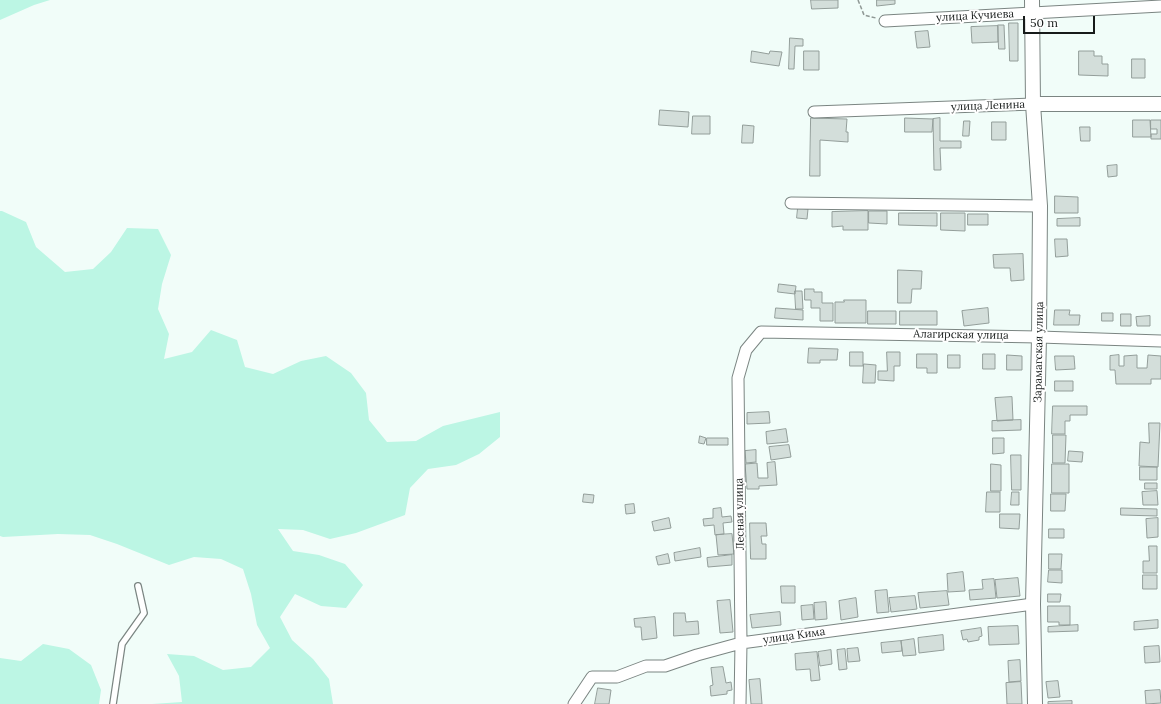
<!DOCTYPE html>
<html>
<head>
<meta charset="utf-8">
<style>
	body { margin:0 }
	#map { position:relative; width:1161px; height:704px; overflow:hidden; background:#f1fdf9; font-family:Lora,serif }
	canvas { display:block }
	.scale { position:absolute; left:1023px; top:16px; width:72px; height:18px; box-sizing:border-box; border:2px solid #171b1a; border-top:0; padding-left:5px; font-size:12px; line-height:14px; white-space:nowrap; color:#171b1a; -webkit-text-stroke:3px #fff; paint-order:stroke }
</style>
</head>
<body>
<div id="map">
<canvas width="1161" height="704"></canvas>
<div class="scale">50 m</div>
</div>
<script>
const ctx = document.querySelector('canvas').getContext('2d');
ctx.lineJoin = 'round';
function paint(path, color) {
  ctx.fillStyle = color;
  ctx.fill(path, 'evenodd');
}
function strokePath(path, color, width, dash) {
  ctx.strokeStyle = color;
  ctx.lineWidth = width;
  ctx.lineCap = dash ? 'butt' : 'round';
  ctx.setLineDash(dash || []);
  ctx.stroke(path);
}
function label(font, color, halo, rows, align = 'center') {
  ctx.font = font + ' Lora,serif';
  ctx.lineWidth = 4;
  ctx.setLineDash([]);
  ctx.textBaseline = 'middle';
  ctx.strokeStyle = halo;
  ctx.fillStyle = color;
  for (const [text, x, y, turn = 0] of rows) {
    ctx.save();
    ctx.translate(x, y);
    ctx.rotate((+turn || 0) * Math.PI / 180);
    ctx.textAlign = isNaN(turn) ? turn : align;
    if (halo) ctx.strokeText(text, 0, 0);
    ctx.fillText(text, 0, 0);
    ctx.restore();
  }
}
paint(new Path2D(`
	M0,0H50L34,5L0,20Z
	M0,211H2L26,222L36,247L65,272L93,269L111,252L127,228L158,229L171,255L162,284L158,309L169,334L164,359L192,352L211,330L237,340L245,367L273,374L301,361L326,356L351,373L366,393L369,420L387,442L416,441L443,426L500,412V437L479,454L456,465L428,469L410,488L405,515L356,533L330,539L303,530L278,529L293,551L319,555L345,564L363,585L346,608L321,606L295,594L280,617L292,640L313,659L329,679L333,704H152L182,702L179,676L167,654L194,656L223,670L251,667L270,648L257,625L251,594L243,569L221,559L194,557L169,565L117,544L90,535L58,534L3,537L0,536Z
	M43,644L69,649L91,665L101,690L99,704H0V658L21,661Z`), '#bcf6e4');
const building = new Path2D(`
	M811,0H838V8L812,9Z
	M877,0H895V4L877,6Z
	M1009,23H1018V61H1010Z
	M998,25H1004L1005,49H999Z
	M998,26V42L972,43L971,27Z
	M928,31L930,47L917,48L915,32Z
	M790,38L803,39V46H795L794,69H789Z
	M752,51L769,54L770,51L782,52L779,66L751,62Z
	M804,51H819V70H804Z
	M1079,51H1094V56H1102V64H1108V76L1079,75Z
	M1132,59H1145V78H1132Z
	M660,110L689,112L688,127L659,125Z
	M693,116H710V134H692Z
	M811,118L847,119L846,132H848V142L820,140V176H810Z
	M905,118L933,119L932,132H905Z
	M940,118V141H961V148H940L941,170H934L933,119Z
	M1133,120H1150L1151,137H1133Z
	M1151,120H1161V139H1151V134H1157V129H1151Z
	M964,121H970L969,136H963Z
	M992,122H1006V140H992Z
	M743,125L754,126L753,143H742Z
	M1080,127H1090V141H1081Z
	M1117,165V176L1108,177L1107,166Z
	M1055,196L1078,197V213H1055Z
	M798,208L808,209L807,219L797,218Z
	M868,211V230H843V226L832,227V212Z
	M869,211H887V224L869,223Z
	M899,213H937V226L899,225Z
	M941,213H965V231L941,230Z
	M968,214H988V225H968Z
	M1080,218V226H1057V219Z
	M1055,239H1067L1068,256L1056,257Z
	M1023,254L1024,280L1011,281L1010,268H994L993,255Z
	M898,270L922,271L921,289H912L911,303H898Z
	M779,284L796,286L795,294L778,292Z
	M805,289H814V292H822V303H833V321H820V308H811V300H805Z
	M795,291H802L803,309H796Z
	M844,300H866V323H835V302H844Z
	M776,308L803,310V320L775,318Z
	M988,308L989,323L964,326L962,311Z
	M1055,310H1070L1069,315H1080L1079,325H1054Z
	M868,311H896V324H868Z
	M900,311H937V325H900Z
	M1102,313H1113V321H1102Z
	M1121,314H1131V326H1121Z
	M1150,316V326H1137L1136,317Z
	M809,348L838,349L837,360H820V363H808Z
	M850,352H863V366H850Z
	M887,352H900V366H894V381L878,380V371H887Z
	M917,354H937V373H927V368H917Z
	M983,354H995V369H983Z
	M948,355H960V368H948Z
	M1007,355L1022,356V370H1007Z
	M1119,355V366H1124V356L1137,355V368H1147L1148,355L1161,356V379H1151V384H1116L1115,370H1110V356Z
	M1055,356H1074L1075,369L1056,370Z
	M864,364L876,365L875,383H863Z
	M1055,381H1073V391H1055Z
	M1012,397L1013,420L997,421L995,398Z
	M1053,406H1087V415H1070V421H1065V434H1052Z
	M769,412L770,423L747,424V413Z
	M1021,420V430L992,431V421Z
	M1149,423H1160L1158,467L1139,466L1140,442L1149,443Z
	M786,429L788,442L767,444L766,432Z
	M1053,435H1066L1065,463H1053Z
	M700,436L706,438L704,444L699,443Z
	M707,438H728V445H707Z
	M993,438H1004V453L993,454Z
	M789,445L791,457L771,460L769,447Z
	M756,450V462L746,463L745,451Z
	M1069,451L1083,452L1082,462L1068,461Z
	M1011,455H1021V490H1012Z
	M775,462L777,485L759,486V489H747L745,464L757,463L758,478H768L767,463Z
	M991,464L1001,465V491H991Z
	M1052,464H1069V493H1052Z
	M1140,467H1157V480H1140Z
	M1145,483H1157V489H1145Z
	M1157,491L1158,505H1143L1142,492Z
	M987,492H1000V512H986Z
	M1012,492H1019V505H1011Z
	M584,494L594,495L593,503L583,502Z
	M1051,494H1066L1065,511H1051Z
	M634,504L635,513L626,514L625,505Z
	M721,508L722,517L731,516L732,522L723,523L724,534L715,535L714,525L704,526L703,519L713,518V509Z
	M1121,508L1157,509V516L1121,515Z
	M1000,514H1020L1019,529L1000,528Z
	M669,518L671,528L654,531L652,522Z
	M1158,518V537L1147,538L1146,519Z
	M750,523H766L767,536H761L762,544H766V559H751Z
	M1049,529H1064V538H1049Z
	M732,534L734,554L718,555L716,535Z
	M1149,546H1157V573H1143V561H1149Z
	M700,548L701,557L675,561L674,553Z
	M668,554L670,563L658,565L656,557Z
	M1049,554H1062L1061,569H1049Z
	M732,555V565L708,567L707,558Z
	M1049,570H1062V583L1048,582Z
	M963,572L965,591L948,592L947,574Z
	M1143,575H1157V589H1143Z
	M1018,578L1020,596L997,598L995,580Z
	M994,579L996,598L970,600L969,590L983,589L982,580Z
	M781,586H795V603H782Z
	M887,590L889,612L877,613L875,591Z
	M947,591L949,605L920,608L918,593Z
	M1048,594H1061L1060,602H1048Z
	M915,596L917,609L891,612L889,598Z
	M856,598L858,617L841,620L839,601Z
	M730,600L733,632L720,633L717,601Z
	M826,602L827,619L815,620L814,603Z
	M813,605L814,619L802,620L801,606Z
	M1048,606H1070V625H1059V622H1048Z
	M780,612L781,625L752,628L750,615Z
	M674,613H685L686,622L698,621L699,634L674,636Z
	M655,617L657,638L642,640L641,627H635L634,619Z
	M1158,620V628L1134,630V622Z
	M1078,625V631L1048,632V627Z
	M1018,626L1019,644L989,645L988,627Z
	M981,628L982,636L979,637V640L968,642L967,639L963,640L961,631Z
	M943,635L944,650L919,653L918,638Z
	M914,639L916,655L903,656L901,641Z
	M901,641L902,651L882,653L881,643Z
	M1159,646L1160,662L1145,663L1144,647Z
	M858,648L860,661L848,662L847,649Z
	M845,649L847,669L839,670L837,650Z
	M831,650L832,664L820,666L818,652Z
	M817,652L820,680L811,681L810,669L796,670L795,654Z
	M1020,660L1021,681L1009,682L1008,661Z
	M723,667L726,683L731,682L732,690L727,691V694L711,696L710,686L713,685L711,668Z
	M760,679L762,704H751L749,680Z
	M1058,681L1060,697L1048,698L1046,682Z
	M1021,682L1022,704H1007L1006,683Z
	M598,688L611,690L609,704H595Z
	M1160,690L1161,703L1146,704L1145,691Z
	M1072,701V704H1048V702Z`);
paint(building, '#d3deda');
strokePath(building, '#939e9a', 1);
const service = new Path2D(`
	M113,704L122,644L144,613L138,586`);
const minor = new Path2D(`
	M885,21L1161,6
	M814,112L1033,104
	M791,203L1040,206
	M574,704L592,677H617L646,666H665L697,655L741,643L1033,604
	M740,704L741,643L738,378L746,350L761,332L1039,337L1161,341`);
const tertiary = new Path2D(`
	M1032,0L1033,104L1040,206L1039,337L1033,604L1035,704
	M1033,104H1161`);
strokePath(service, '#7b8582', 8);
strokePath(minor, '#7b8582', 13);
strokePath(tertiary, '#7b8582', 16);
strokePath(new Path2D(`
	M858,0L864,15L876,18`), '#8f9895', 1.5, [4, 2]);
strokePath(service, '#fff', 5.5);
strokePath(minor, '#fff', 11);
strokePath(tertiary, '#fff', 14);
label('11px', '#171b1a', '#fff', [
	["улица Кучиева",975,16,-3],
	["улица Ленина",988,106,-2],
	["Алагирская улица",961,335,1],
	["Зарамагская улица",1039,352,-89],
	["Лесная улица",740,514,-91],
	["улица Кима",794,636,-8]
]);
</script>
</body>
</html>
